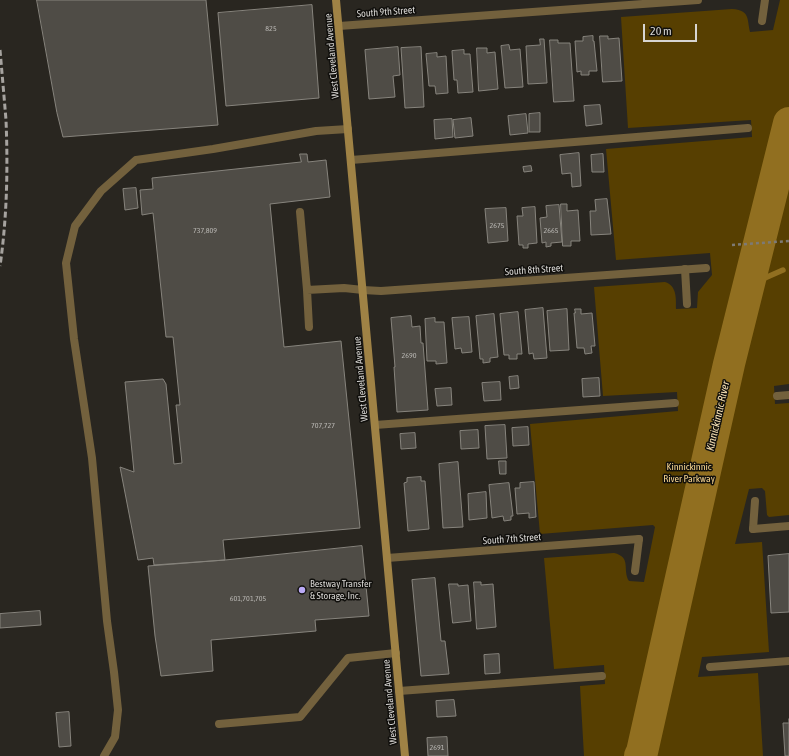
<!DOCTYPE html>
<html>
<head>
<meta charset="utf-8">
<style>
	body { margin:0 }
	#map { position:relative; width:789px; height:756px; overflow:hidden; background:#292620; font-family:"Asap Condensed",sans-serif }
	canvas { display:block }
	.scale { position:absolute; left:643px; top:24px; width:54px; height:18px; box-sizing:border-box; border:2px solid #d7d5d2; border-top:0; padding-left:5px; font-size:12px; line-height:14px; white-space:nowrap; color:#d7d5d2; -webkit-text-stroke:3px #100f0c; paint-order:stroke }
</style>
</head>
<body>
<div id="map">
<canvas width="789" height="756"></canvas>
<div class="scale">20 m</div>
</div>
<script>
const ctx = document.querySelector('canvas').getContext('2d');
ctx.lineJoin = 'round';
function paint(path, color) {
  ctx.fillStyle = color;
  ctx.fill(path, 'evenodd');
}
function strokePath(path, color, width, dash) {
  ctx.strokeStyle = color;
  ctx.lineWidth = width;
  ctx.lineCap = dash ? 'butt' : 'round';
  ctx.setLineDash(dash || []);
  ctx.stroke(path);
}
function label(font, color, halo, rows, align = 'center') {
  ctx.font = font + ' "Asap Condensed",sans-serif';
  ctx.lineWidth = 3;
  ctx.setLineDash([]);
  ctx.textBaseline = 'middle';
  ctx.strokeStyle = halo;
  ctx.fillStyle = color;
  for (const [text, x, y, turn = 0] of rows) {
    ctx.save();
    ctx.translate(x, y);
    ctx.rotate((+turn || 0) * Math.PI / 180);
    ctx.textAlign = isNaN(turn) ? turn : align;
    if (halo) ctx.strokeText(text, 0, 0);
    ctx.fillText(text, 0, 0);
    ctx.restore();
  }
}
paint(new Path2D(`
	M780,0H789V384L774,386L775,404L789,403V515L769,517L767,515L765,491L762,488L749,489L735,544L762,542L769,652L702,657L698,677L758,673L763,756H584L580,686L605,684L604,665L554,669L544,558L614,553C632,557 622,570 629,581L644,582L655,527L653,525L540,534L530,424L678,411L677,392L603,396L594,287L665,282C677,286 676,298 676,309L697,308L698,292L712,275L710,253L616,260L606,149L752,137L751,120L628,128L621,17L732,9C750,10 747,19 750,32L773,30Z`), '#573f01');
strokePath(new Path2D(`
	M749,285L783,270`), '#916f20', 5.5);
strokePath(new Path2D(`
	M640,756L642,752L729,364L789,123`), '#916f20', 32);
const building = new Path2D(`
	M37,0H206L218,125L63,137L57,113Z
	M312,5L319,98L226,106L218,13Z
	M593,36V41H594L597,71H589V75H581V71L577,72L575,41H583V37Z
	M600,36H608V39L619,38L622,81L603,82Z
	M540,39H544L547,83L528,84L526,46L540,45Z
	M550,40H558V43H570L574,101L554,102Z
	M509,45L510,50L520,49L523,87L505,88L501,46Z
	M398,47L400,75L393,76L395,97L369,99L365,50Z
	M421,47L424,107L405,108L401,48Z
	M477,48H487V53L495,52L498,89L479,91Z
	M464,50V54H470L473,92L458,93L457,80H454L452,51Z
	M437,53V57L446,56L448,93L436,94L435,86H429L426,54Z
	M600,105L602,124L586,126L584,106Z
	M540,113V132H529V114Z
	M526,114L528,133L510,135L508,116Z
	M471,118L473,136L455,138L453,120Z
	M452,119L453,137L435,139L434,120Z
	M579,153L581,186L572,187L571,173L562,174L560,155Z
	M300,154H307L308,162L326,160L330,197L270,204L284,347L341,341L360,528L223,540L225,560L154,565L153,558L138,560L120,467L134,472L125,382L163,379L166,384L174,464L182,463L176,405H180L173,337H166L153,213L142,215L140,190L153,189L152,178L301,162Z
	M603,154L604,172H592L591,155Z
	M531,166L532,171L524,172L523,167Z
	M136,188L138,208L125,210L123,189Z
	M607,199L611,234L591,235L590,211H596L595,200Z
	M561,204H567V211L578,210L580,241H571V246H563Z
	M559,205L562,242L551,243V246L546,247V242L542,243L540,218L547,217L546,206Z
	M535,207L537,243L528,244V248H523V245H519L517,216H523L522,208Z
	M506,208L508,241L488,243L485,209Z
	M543,308L547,358L534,359L533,353L529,354L525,310Z
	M567,309L569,350L550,351L547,311Z
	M575,309H581V314L592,313L595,346H591L592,353L585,354L584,348H577L574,313H575Z
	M518,312L522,354H517V359H509V355H504L500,314Z
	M494,314L498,357L490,358V362L483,363V359H480L476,316Z
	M411,316L412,327L420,326L421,343H423L428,410L397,412L394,367H395L391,318Z
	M469,317L472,352L462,353L461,348L455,349L452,318Z
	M435,318V322H444L447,363L436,364V361H427L425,319Z
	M518,376L519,388L510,389L509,377Z
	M599,378L600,396L583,397L582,379Z
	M500,382L501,400L484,401L482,383Z
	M451,388L452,405L437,406L435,389Z
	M505,425L507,458L487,459L485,426Z
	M528,427L529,445L513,446L512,428Z
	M478,430L479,448L461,449L460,431Z
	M415,433L416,448L401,449L400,434Z
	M499,461H506V474H500Z
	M458,462L463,527L443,528L439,464Z
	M421,477V481H425L429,529L408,531L404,483L407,482V478Z
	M534,482L536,517L529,518V513L517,514L515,488H520V483Z
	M509,483L513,516H511V520L504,521L503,516L492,518L489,485Z
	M486,492L487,518L469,520L468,494Z
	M362,546L369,616L315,620L316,631L211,640L213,671L161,676L155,636L148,566L225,560Z
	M789,554V612L771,613L768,556Z
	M435,578L441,641H445L449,674L421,676L412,580Z
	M474,582H481V585L493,584L496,627L477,629Z
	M449,584H458V586L468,585L471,621L453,623Z
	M40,611L41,625L0,628V614Z
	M499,654L500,673L485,674L484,655Z
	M454,700L456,716L437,717L436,701Z
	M69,712L71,746L59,747L56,713Z
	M789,719V756H785L783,723H789Z
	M447,737L448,756H428L427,738Z`);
paint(building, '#4f4c46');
strokePath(building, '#87847d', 1);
strokePath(new Path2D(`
	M732,245L789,241`), '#7d7a75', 2.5, [3, 3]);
strokePath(new Path2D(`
	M762,21L765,0
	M351,160L748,128
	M300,212L307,290
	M685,269L687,304
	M309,327L307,290L344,288L363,290
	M777,396L789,395
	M375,425L675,403
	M753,529L755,501
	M635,571L639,539
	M710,667L789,661
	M399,691L602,676
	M219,724L300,717L348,658L396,653
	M104,756L115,737L118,710L114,672L107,621L92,458L74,339L66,263L75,226L101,191L136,160L213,149L316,131L348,129`), '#73613d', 8);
strokePath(new Path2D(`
	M339,26L698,0
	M363,290L381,291L706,268
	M753,529L789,526
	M387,558L639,539`), '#73613d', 8);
strokePath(new Path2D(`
	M336,0L405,756`), '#9f8245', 8);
strokePath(new Path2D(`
	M0,50C2,73 4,96 6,120C8,168 7,218 0,266`), '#a6a39f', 3, [6, 3]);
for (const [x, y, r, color] of [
	[302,590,4,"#bbaaf6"]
]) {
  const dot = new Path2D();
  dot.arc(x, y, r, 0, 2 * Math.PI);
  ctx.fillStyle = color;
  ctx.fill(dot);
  strokePath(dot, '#100f0c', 1.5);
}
label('8px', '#b5b3af', null, [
	["825",271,28],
	["2675",497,225],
	["737,809",205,230],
	["2665",551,230],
	["2690",409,355],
	["707,727",323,425],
	["601,701,705",248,598],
	["2691",437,747]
]);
label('10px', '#d7d5d2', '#100f0c', [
	["South 9th Street",386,12,-4],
	["West Cleveland Avenue",332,56,-95],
	["South 8th Street",534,270,-4],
	["West Cleveland Avenue",361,379,-95],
	["South 7th Street",512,539,-4],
	["West Cleveland Avenue",390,702,-95]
]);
label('10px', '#f7d590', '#100f0c', [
	["Kinnickinnic",689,467],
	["River Parkway",689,479]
]);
label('10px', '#d7d5d2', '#100f0c', [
	["Bestway Transfer",310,584],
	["& Storage, Inc.",310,596]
], 'left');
label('italic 11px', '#f7e1b4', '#100f0c', [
	["Kinnickinnic River",718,416,-77]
]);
</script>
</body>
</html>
